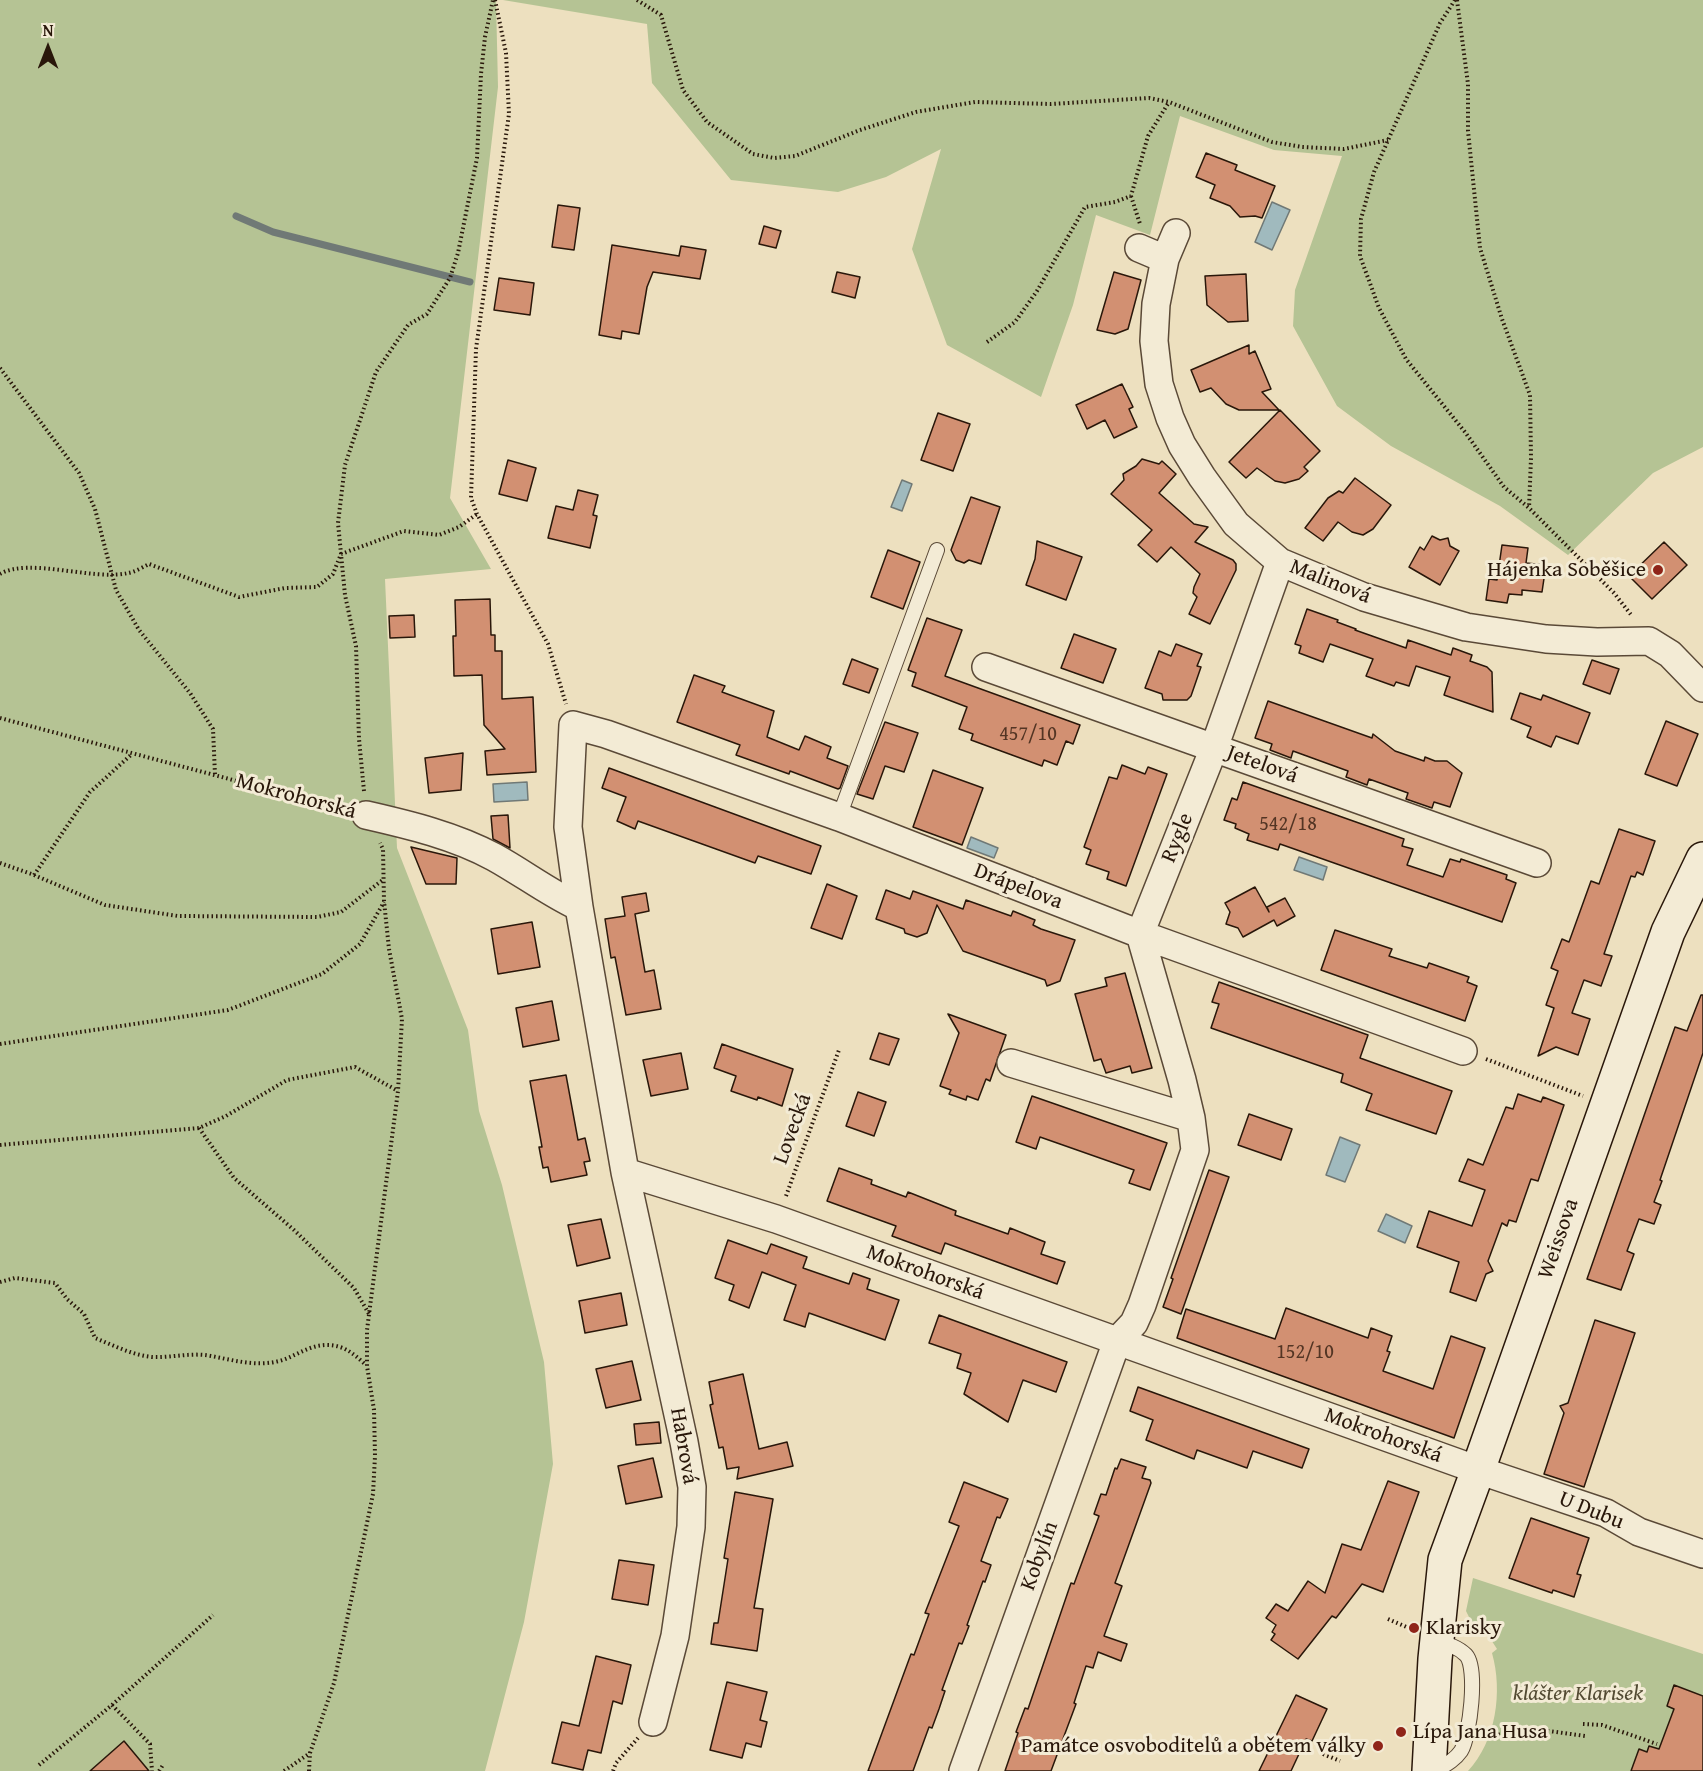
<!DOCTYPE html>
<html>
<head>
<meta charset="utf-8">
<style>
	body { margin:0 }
	#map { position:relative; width:1703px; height:1771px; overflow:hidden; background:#ede0bf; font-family:"Gentium Book Plus",serif }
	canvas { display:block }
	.north { position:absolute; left:18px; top:18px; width:60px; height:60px; -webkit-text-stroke:4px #f3ebd5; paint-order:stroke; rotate:0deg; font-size:16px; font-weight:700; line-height:24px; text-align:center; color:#29170a }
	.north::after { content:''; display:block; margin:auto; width:21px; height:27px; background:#29170a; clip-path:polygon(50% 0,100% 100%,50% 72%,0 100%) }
</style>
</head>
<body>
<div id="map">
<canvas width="1703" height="1771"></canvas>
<div class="north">N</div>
</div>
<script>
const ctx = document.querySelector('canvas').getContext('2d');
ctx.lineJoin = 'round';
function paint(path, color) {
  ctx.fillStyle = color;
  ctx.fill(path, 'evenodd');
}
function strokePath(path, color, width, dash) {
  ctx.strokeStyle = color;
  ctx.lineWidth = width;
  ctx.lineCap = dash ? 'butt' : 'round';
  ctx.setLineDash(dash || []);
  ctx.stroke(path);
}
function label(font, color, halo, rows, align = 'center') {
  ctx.font = font + ' "Gentium Book Plus",serif';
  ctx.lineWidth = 6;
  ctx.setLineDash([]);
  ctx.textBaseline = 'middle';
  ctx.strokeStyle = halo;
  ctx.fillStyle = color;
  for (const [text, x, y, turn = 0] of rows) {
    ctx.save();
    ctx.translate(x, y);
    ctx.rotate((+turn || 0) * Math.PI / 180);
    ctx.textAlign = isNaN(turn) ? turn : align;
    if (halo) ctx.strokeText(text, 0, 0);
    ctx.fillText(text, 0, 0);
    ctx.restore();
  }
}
paint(new Path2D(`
	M0,0H496L498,87L450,498L491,569L385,579L397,848L468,1030L479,1111L502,1185L544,1362L553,1464L524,1622L485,1771H0Z
	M503,0H1703V447L1653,473L1568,555L1500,506L1391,446L1337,406L1293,326L1295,290L1342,156L1274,150L1180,116L1150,235L1096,215L1073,305L1041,397L947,345L912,249L941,149L886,177L838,192L731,180L652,83L647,24Z
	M1473,1578L1703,1654V1771H1468C1496,1741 1503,1692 1492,1653L1497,1649L1479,1621L1473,1625L1466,1611Z`), '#b5c394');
const water = new Path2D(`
	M1272,202L1290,210L1272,250L1255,242Z
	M902,480L912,484L902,511L891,507Z
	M527,782L528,800L494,802L493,784Z
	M971,837L998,848L994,858L967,848Z
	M1299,857L1327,867L1323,880L1294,870Z
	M1340,1137L1360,1145L1345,1182L1326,1175Z
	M1386,1214L1412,1226L1405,1243L1378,1231Z`);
paint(water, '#a0babe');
strokePath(water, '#707976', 1.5);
strokePath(new Path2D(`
	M236,216L273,232L470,282`), '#707976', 7);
const building = new Path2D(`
	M1206,153L1237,165L1235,170L1275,186L1262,218L1255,216L1240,217L1230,206L1210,198L1215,185L1196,177Z
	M558,205L580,208L574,250L552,247Z
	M764,226L781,231L776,248L759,244Z
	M612,245L679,256L681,246L706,250L700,279L653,272L647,287L639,334L622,331L621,339L599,335Z
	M837,272L860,277L855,298L832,292Z
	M1114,272L1141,280L1128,329L1115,334L1097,330Z
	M1246,274L1248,321L1228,322L1207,305L1205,276Z
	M499,278L534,283L530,315L494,310Z
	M1249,345V354L1255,351L1271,389L1262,392L1279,410H1239L1226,404L1211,388L1200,392L1191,370Z
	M1122,384L1133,407L1129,409L1137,427L1114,438L1105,420L1087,429L1076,405Z
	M1280,410L1320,451L1304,467L1308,471L1299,479L1285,483L1275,481L1257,468L1246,478L1229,462Z
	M938,413L970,424L953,471L921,460Z
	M1142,459L1159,464L1162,461L1176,474L1159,493L1194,524L1208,527L1195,542L1233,560L1236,564V570L1210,624L1189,614L1197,597L1193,593L1194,587L1200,574L1171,547L1157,562L1138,545L1152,530L1111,494L1124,480L1123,474L1136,466Z
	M508,460L536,468L527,501L499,494Z
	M1355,478L1391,505L1373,529L1363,535L1352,532L1338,522L1323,541L1305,528L1328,498L1339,491L1343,493Z
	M578,490L598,495L593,515L597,516L590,548L548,538L556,506L573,510Z
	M971,497L1000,507L981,564L969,560L964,563L956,560L951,550Z
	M1432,536L1440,540L1448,538L1450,546L1459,551L1440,585L1409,567L1420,547L1424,550Z
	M1037,541L1082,557L1066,600L1026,585L1035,559Z
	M1664,542L1687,565L1652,599L1629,576Z
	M1502,545L1528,548L1526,563L1546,565L1542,592L1522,590V595L1509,594L1507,603L1486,600L1489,579L1497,580Z
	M888,550L920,562L903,609L871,597Z
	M490,599L491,635H495V651H502V699L533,697L536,772L487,775L485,751L505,749L484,725L482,675L454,676L453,636H456L455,600Z
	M1307,609L1338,620L1337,622L1356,629L1355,630L1406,648L1408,640L1451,655L1453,648L1472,655L1470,661L1487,667L1492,672L1493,712L1444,695L1450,677L1416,666L1409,686L1396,682L1394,686L1366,676L1373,659L1330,644L1323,662L1299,653L1301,646L1295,644Z
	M414,615L415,637L390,638L389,616Z
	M927,618L962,630L945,676L1080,725L1073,744L1066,741L1057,765L1044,760L1042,766L971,740L973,734L959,729L967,707L912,686L916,673L908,670Z
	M1074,634L1116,649L1103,683L1061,668Z
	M1176,644L1202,654L1197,666L1201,667L1191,696L1187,700H1163L1162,694L1145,688L1159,651L1171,656Z
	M852,659L878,669L869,693L843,684Z
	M1592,660L1619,669L1610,694L1583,684Z
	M694,675L725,686L722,692L774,711L767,737L799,750L805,736L831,747L827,758L848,766L840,788L838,789L790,771L789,774L736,755L740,745L677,722Z
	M1520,693L1541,700L1543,695L1590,713L1578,744L1556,736L1551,747L1527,737L1531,727L1511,719Z
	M1268,701L1372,738L1373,734L1395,751L1424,761L1425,757L1435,761H1447L1462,773L1450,807L1434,802L1432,808L1406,799L1408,793L1369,779L1367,785L1346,777L1348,771L1293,751L1291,758L1270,750L1272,744L1255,738Z
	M1666,721L1698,734L1677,786L1645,774Z
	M885,722L918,733L904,772L885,766L873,799L857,794Z
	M463,753L461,790L429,793L425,758Z
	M1122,765L1145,774L1148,767L1167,774L1126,886L1107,879L1109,872L1086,864L1091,850L1084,847L1109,777L1117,779Z
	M609,768L821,846L811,874L758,856L755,863L638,821L635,829L617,821L626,797L602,788Z
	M933,770L983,788L962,845L913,827Z
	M1243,782L1404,839L1402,846L1413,849L1407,865L1443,877L1450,859L1460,862L1461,859L1507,875L1506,879L1516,883L1502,922L1280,844L1278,850L1247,840L1249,834L1235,828L1236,824L1224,820L1232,798L1237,800Z
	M508,815L510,848L493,839L491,816Z
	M1619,829L1655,841L1643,875L1637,872L1635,877L1631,876L1604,954L1612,956L1601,986L1584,980L1572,1013L1590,1019L1578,1055L1556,1047L1538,1056L1554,1008L1546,1005L1558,971L1551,968L1562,939L1569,942L1591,881L1599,884Z
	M411,847L457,858L456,884H426Z
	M827,884L857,896L842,939L811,928Z
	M1255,887L1269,912L1267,907L1285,898L1295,916L1277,926L1274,920L1243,937L1238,928L1226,924L1230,912L1225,903Z
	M886,890L910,899L913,891L963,909L966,900L1011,916L1013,911L1035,920L1033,925L1041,929L1075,940L1060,981L1047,986L1045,980L963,951L937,905L927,933L917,937L905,933L904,929L876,919Z
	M646,893L649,911L635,914L645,972L654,970L661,1009L626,1015L615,957L611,958L605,919L625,916L622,897Z
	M532,922L540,967L498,974L491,929Z
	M1335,930L1392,949L1389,956L1427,968L1429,963L1469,977L1467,982L1477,986L1465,1021L1321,970Z
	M1125,973L1152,1068L1132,1073L1130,1066L1106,1073L1101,1059L1094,1061L1075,994L1107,986L1105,978Z
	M1219,982L1368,1035L1360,1058L1452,1091L1436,1134L1366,1110L1372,1094L1341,1082L1343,1074L1211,1028L1219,1004L1212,1002Z
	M1701,995H1703V1053L1660,1180L1662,1181L1654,1202L1661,1205L1654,1224L1639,1219L1627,1251L1634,1254L1621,1290L1587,1279L1675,1027L1687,1031Z
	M552,1001L559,1040L523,1047L516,1008Z
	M948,1014L1006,1035L990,1081L986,1079L978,1100L967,1096L966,1100L949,1094L951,1090L940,1086L959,1033Z
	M879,1033L899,1039L889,1065L870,1059Z
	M722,1044L793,1069L782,1106L758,1097L757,1100L731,1091L736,1076L714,1068Z
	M681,1053L688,1089L651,1096L643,1060Z
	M566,1075L578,1140L585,1138L590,1161L584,1162L587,1175L551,1182L548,1167L543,1168L539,1147H542L530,1081Z
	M858,1092L886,1102L874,1136L846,1126Z
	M1518,1094L1541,1102L1543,1097L1564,1105L1538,1181L1531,1179L1516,1222L1509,1220L1507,1226L1502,1223L1488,1261L1493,1271L1486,1274L1476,1301L1450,1292L1459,1262L1417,1247L1429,1211L1472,1226L1485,1190L1459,1181L1468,1159L1483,1165L1506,1107L1513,1109Z
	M1032,1096L1167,1143L1150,1190L1129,1183L1134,1170L1040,1137L1036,1149L1016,1142Z
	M1249,1114L1292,1129L1281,1160L1238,1145Z
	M839,1168L872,1180L871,1184L906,1197L908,1192L956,1211L955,1215L1008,1234L1010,1228L1045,1242L1041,1254L1065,1262L1057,1284L945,1243L941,1254L892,1236L896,1226L827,1201Z
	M1209,1170L1229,1177L1181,1314L1163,1307L1173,1279L1171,1278Z
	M601,1219L610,1258L577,1266L568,1225Z
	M728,1240L767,1254L771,1244L807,1257L803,1268L849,1284L853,1273L870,1279L867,1289L899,1300L885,1340L809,1313L805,1327L784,1320L796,1285L762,1272L749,1308L729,1300L734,1285L715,1278Z
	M621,1293L627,1325L585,1333L579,1301Z
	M1286,1308L1368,1338L1371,1328L1392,1336L1387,1351L1390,1352L1383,1371L1433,1389L1451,1336L1485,1348L1454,1438L1177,1338L1186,1309L1275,1339Z
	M939,1315L1067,1362L1056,1392L1023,1380L1008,1422L964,1394L971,1373L957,1368L961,1354L929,1343Z
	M1595,1320L1635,1333L1584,1487L1544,1474L1564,1413L1560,1406L1568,1403Z
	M632,1361L641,1400L606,1408L596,1369Z
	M743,1374L759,1449L787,1442L793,1466L737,1479L739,1467L727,1469L723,1447L719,1448L710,1405L713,1404L709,1382Z
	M1138,1387L1309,1449L1302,1468L1253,1451L1247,1468L1197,1450L1194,1459L1146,1440L1153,1420L1130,1411Z
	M659,1422L661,1443L636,1445L634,1424Z
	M653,1458L662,1497L626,1504L618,1466Z
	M1121,1459L1146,1467L1142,1478L1150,1480L1151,1483L1115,1583L1122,1586L1104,1636L1127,1644L1121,1661L1098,1652L1093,1668L1086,1666L1074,1703L1076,1704L1051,1771H1005L1018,1733L1016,1732L1025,1708L1028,1709L1071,1583L1074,1584L1099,1516L1094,1514L1101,1494L1106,1495L1115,1468L1117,1469Z
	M1388,1481L1419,1492L1383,1592L1362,1584L1336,1618L1332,1616L1298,1659L1271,1640L1275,1634L1272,1632L1276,1625L1266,1618L1276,1604L1288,1611L1308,1581L1325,1593L1342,1544L1361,1550Z
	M964,1482L1008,1499L1000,1518L997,1517L981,1561L991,1565L985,1582L983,1581L967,1625L969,1626L962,1644L959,1643L942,1690L945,1691L939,1709L932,1728L929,1727L913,1771H868L911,1654L914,1655L929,1614L925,1613L959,1526L949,1522Z
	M735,1492L773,1499L754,1608L763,1609L757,1651L711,1644L714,1623H718L728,1559L724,1558Z
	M1531,1518L1589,1538L1577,1574L1581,1575L1574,1597L1553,1590L1552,1593L1509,1578Z
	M619,1560L654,1565L648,1605L612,1599Z
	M596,1656L631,1665L622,1704L613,1701L601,1753L588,1750L583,1770L552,1763L562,1722L579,1726Z
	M727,1682L767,1692L760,1720L767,1722L761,1747L746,1743L742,1758L710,1750Z
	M1674,1685L1703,1696V1771H1631L1639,1749L1647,1752L1649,1746L1659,1749L1674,1709L1667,1706Z
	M1296,1695L1327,1709L1312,1741L1306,1739L1291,1771H1259Z
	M124,1741L149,1771H90Z`);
paint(building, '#d29072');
strokePath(building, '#29170a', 1.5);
const lane = new Path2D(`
	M839,817L937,550
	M1435,1771C1445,1765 1454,1761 1461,1751C1470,1736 1478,1668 1466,1655C1459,1648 1447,1643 1437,1642`);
const street = new Path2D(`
	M1139,248L1165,259L1156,304L1154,341L1159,384L1170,418L1182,445L1202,477L1236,524L1280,562L1364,597L1466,627L1546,639L1597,642L1649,641L1670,654L1703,688
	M1165,259L1176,233
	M986,667L1537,863
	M366,815C410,825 455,836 494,857C523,873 549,893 579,907
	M1011,1063L1191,1118
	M625,1172L776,1219L1478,1470L1606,1513L1639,1532L1703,1554
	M653,1722L675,1636L691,1527L692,1487L684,1442L625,1172L579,907L568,827L573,725L606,734L839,817L1140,934L1463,1051
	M963,1771L1117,1341L1134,1323L1142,1305L1195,1150L1191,1118L1182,1080L1140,934L1214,748L1280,562`);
const secondary = new Path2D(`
	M1429,1771L1435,1659L1445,1560L1478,1470L1668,932L1703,859`);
strokePath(lane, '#5a4937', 16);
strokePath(street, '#5a4937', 30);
strokePath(secondary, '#29170a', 36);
strokePath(new Path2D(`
	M495,0L506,53L509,114L476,349L471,498L477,514L548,644L566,704
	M637,0L661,15L683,90L707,122L753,154L774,158L795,156L860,130L916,112L975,102L1051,104L1149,98L1169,102L1272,142L1302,147L1344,149L1388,140
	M1455,0L1440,23L1374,172L1361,219L1360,256L1379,308L1406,359L1465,432L1504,487L1529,508L1614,593L1632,616
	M1457,0L1468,84V131L1480,248L1502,319L1530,395L1531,458L1529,508
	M1131,196L1140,224
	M987,342L1015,322L1037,291L1085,207L1115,202L1131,196L1148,136L1169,102
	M0,368L79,473L95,509L116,590L139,630L190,693L213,729L215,775
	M0,574C29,557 93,581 128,573C135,572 143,567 149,564L239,597L285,588L317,587L333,574L341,554L404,531L439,535L459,527L477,514
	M0,718L342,809
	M364,791L359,739L356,646L345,595L338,523L345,465L376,372L408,325L427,314L450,278L458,253L477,158L481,74L485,37L493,0
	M0,863L34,875L105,905L178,916L317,917L341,912L384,879
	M34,875L90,792L132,754
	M0,1044L228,1010L322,974L360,944L384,902
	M1486,1059L1583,1096
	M199,1128L234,1178L294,1230L354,1288L369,1314
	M0,1145L199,1128L226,1116L287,1080L355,1067L398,1091
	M786,1196L839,1050
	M0,1282L15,1278L55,1283L67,1299L84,1314L95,1338C113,1345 132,1355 152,1357C172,1358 191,1352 211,1356C233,1360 256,1367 279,1361C295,1357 308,1345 327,1345C344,1345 354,1354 366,1365
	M1388,1619L1411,1629
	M112,1705L150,1744L152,1771
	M1583,1724L1602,1725L1657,1744
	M1485,1736L1542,1730L1585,1736
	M1323,1754L1340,1761
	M39,1765L112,1705L213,1615
	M159,1771L163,1765
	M284,1771L310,1753
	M309,1771L310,1753L334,1683L373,1494L375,1456L374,1410L367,1366V1330L398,1091L402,1019L389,949L384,901L383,849L380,843
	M613,1771L616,1763L638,1738`), '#29170a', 4, [1.5, 3]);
strokePath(lane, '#f3ebd5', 14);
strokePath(street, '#f3ebd5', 27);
strokePath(secondary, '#f3ebd5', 33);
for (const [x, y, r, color] of [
	[1658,570,6,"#8f2418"],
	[1414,1628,6,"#8f2418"],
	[1401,1732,6,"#8f2418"],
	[1378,1746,6,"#8f2418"]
]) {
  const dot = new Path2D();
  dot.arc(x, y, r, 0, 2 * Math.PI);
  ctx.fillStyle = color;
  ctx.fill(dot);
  strokePath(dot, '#f3ebd5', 2);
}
label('20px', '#533524', null, [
	["457/10",1028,735],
	["542/18",1288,825],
	["152/10",1305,1353]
]);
label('22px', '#29170a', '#f3ebd5', [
	["Hájenka Soběšice",1646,570],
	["Klarisky",1426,1628,"left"],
	["Lípa Jana Husa",1413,1732,"left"],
	["Památce osvoboditelů a obětem války",1366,1746]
], 'right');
label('22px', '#29170a', '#f3ebd5', [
	["Malinová",1330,582,22],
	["Jetelová",1262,765,20],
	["Mokrohorská",296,797,15],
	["Rygle",1178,838,-68],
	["Drápelova",1018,887,21],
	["Lovecká",793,1129,-70],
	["Weissova",1559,1239,-71],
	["Mokrohorská",925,1273,20],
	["Mokrohorská",1383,1436,20],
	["Habrová",683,1446,80],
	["U Dubu",1591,1511,22],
	["Kobylín",1040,1556,-70]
]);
label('italic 22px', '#534b33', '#f3ebd5', [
	["klášter Klarisek",1578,1694]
]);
</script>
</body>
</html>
